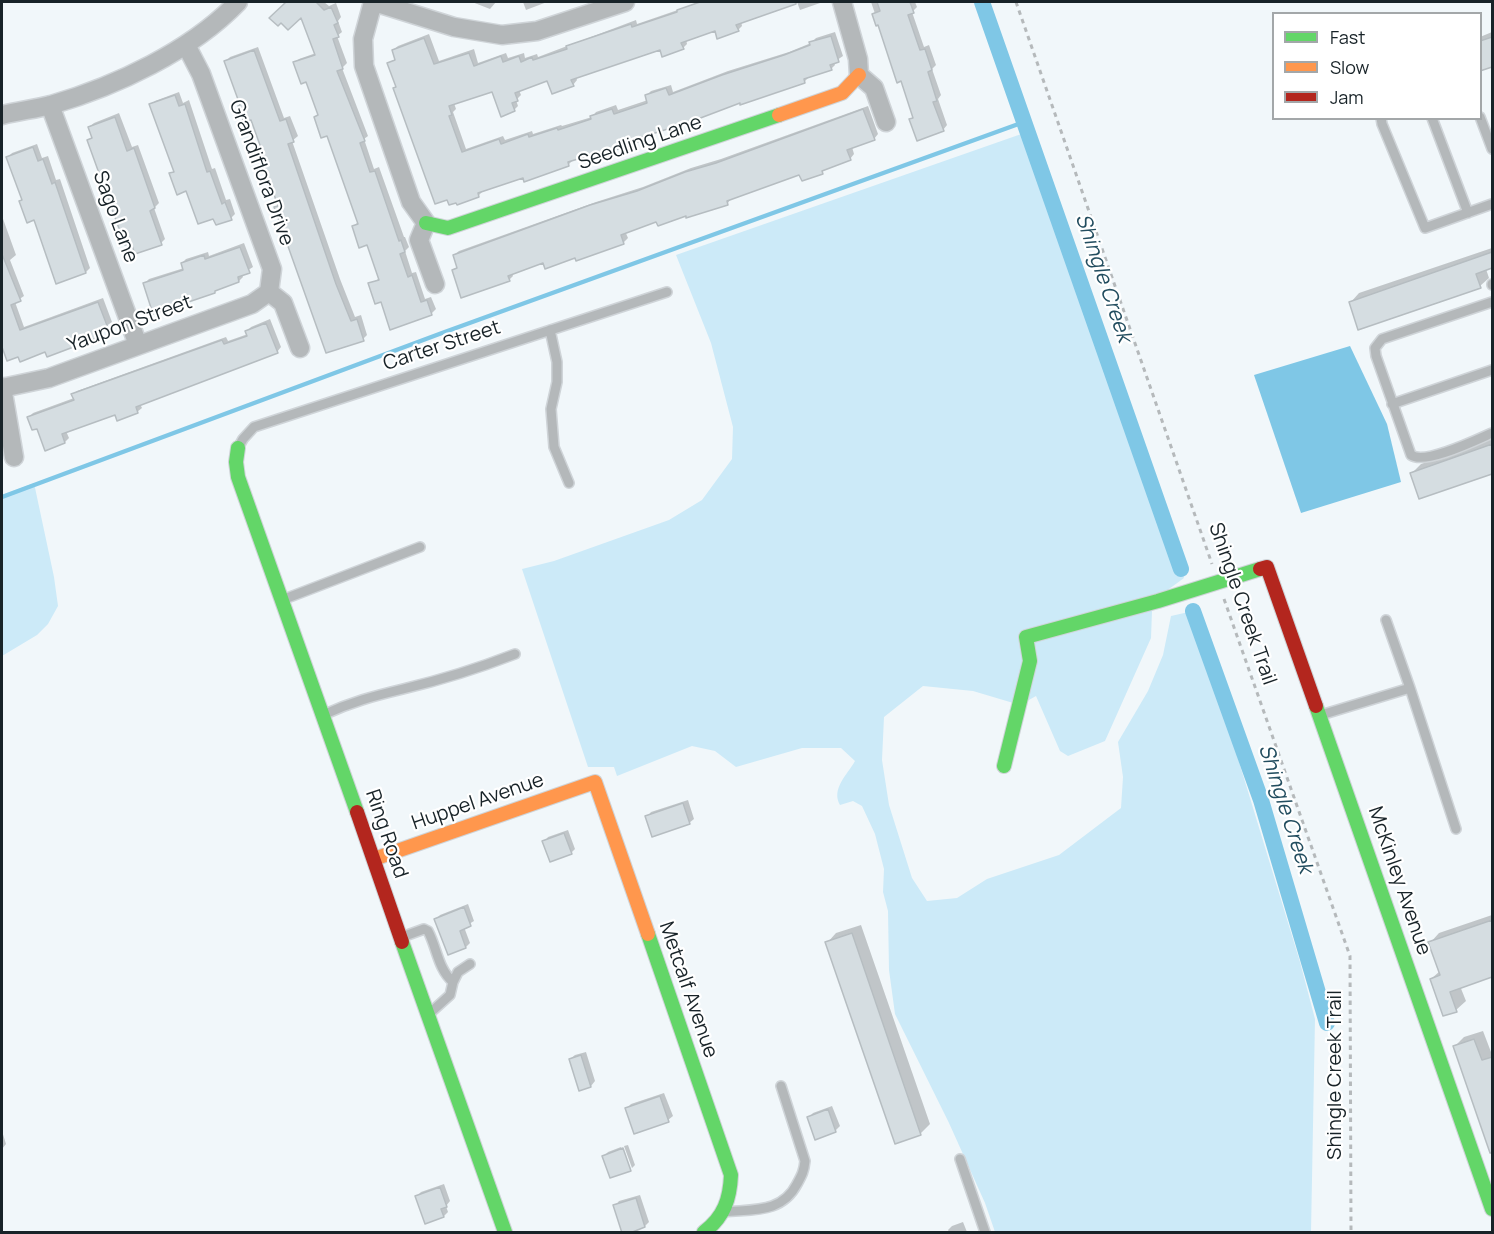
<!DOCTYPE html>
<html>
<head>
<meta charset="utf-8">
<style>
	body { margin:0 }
	#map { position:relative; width:1494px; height:1234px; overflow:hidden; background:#f1f7fa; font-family:Manrope,sans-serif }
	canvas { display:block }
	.frame { position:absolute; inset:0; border:3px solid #182328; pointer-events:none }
	.legend { position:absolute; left:1272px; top:12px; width:210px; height:108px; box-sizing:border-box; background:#fff; border:2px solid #a3a7a9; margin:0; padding:8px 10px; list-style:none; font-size:18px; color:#182328 }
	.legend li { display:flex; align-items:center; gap:12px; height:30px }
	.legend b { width:30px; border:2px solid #a3a7a9 }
</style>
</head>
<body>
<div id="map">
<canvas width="1494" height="1234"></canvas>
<div class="frame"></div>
<ul class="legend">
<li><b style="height:8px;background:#63d668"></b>Fast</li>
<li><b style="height:8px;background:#ff974d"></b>Slow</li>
<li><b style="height:8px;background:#b3261e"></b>Jam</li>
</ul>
</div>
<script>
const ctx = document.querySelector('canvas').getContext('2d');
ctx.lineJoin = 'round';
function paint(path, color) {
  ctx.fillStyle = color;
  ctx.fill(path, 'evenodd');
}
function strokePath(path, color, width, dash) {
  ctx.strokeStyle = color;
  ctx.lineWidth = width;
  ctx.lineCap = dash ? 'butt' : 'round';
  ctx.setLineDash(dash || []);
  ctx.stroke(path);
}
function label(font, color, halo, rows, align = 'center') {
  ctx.font = font + ' Manrope,sans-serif';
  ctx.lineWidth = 4.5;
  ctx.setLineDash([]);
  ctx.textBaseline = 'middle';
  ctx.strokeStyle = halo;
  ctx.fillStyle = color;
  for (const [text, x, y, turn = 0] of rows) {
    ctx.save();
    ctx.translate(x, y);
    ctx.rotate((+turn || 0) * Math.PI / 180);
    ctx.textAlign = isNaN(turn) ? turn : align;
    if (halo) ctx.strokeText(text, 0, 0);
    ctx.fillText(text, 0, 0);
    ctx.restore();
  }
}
paint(new Path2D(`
	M1027,132L1184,578L1169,589L1152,611L1151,638L1105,741L1068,756L1060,751L1036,696L1020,705L973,691L923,686L884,717L882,760L889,805L912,878L927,901L957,898L987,879L1059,855L1121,808L1123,777L1118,742L1148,691L1163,655L1171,616L1193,611L1300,962L1315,1019L1311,1232H995L985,1203L949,1123L895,1014L889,970L888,911L883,892L884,869L875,834L862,806L853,801L840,805C831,789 847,775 855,761L841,748H802L736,767L715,751L692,746L617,776L614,767H588L522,569L554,561L669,520L702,500L732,459L733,427L711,343L676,255Z
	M34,483L54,577L58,606L48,624L37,635L2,656V495Z`), '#cceaf8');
paint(new Path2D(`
	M1350,346L1387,424L1401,482L1301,513L1254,375Z`), '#7fc7e6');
paint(new Path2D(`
	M288,2H324L329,6L336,3L341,17L338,21L342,32L337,36L347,63L342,68L368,136L364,139L374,169L379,167L404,237H405L409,247L405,251L412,273L416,272L425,299L431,297L436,309L432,313L391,328L382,300L370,284L380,278L367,243L354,226L358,222L328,134L315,117L319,113L307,80L295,63L299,59L316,53L301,15L281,21L271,18Z
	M472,2H496L490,9Z
	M523,2H547L526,10Z
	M701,2H823L800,10L797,2L741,21L742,26L738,30H716L686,39L687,44L683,48H661L576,77L577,80L573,85L548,79L519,90L521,95L516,100L518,106L514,110L492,90L454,103L456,109L453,112L466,149L503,136L505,140L532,131L533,134L561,125L562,126L592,117L596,112L616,105L618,110L648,100L647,95L651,91L671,85L673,92L728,71L789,52L811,43L816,38L835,32L843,56L834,62L835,65L831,69L809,77L804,82L740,101L643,135L639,140L602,150L573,160L568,165L524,177L483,191L478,196L397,86L389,64L396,58L393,50L398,46L429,34L439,61L474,49L478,63L506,53L508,58L524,53L525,58L537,54L538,57L636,20L637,24Z
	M871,2H915L917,7L912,12L924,47L929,45L936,65L932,69L941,95L938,99L947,125L943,130L911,120L914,116L902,80L898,81Z
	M1492,32V70L1491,66L1480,69V37Z
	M258,47L284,118L290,116L298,136L292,141L340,279L355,317L361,315L367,335L363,339L276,208L279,204L268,161L252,118L242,104L226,61L230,57Z
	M179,92L183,103L189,100L212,169L215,168L226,200L230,199L235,214L231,218L214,217L171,174L175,170L151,105L155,101Z
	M868,106L878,134L874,139L852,147L854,154L850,159L827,168L822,172L800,173L731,199L727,204L657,220L625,231L628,238L623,243L576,256L543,261L512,273L513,276L509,280L453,270L458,266L454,255L459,251L596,202L643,187L691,168L721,159Z
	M119,113L132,147L138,145L159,203L154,208L165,239L161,243L89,140L93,136L89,127L94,123Z
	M37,144L42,158L48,156L56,180L60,179L90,268L86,272L35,218L24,199L8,157L12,153Z
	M2,216L16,255L10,260L24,296L15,302L24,327L103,298L112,322L102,329L103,331L99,336L8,359L2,342Z
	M244,243L253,267L242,274L243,277L239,281L219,288L214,292L145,283L149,279L184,268L182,263L186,259L208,252L209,256Z
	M1492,248V267L1486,269L1489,278L1480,286L1351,302L1359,293Z
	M270,319L281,347L277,352L140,404L142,408L137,412L116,413L66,431L69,438L65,442L37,427L29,417L33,413L74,398L73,395L77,391L226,337L228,341L248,334L247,331L251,327Z
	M1492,439V472L1420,497L1412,473L1421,464Z
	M688,800L694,819L689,823L647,817L651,812Z
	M568,830L575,849L571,853L544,842L548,837Z
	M468,904L474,921L464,927L470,943L466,947L436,919L440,915Z
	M1492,915V975L1460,986L1466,1001L1456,1010L1431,979L1440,971L1430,943L1439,933Z
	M861,925L930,1124L921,1133L896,1142L827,943L836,933Z
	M1483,1031L1491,1052H1492V1155L1455,1046L1464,1037Z
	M586,1052L595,1081L591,1086L580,1089L570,1059L575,1055Z
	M664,1093L673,1116L668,1120L627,1108L631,1104Z
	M832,1106L840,1126L836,1130L816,1138L808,1118L813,1113Z
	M2,1131L6,1144L2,1149Z
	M628,1145L635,1165L632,1168L624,1146Z
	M621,1147L631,1169L611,1176L604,1156L608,1152Z
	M444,1184L450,1201L446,1206L448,1212L444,1216L417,1196L421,1192Z
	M640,1195L649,1222L645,1226L615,1206L619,1201Z
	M963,1222L967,1232H949L948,1230L952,1226Z`), '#0003');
strokePath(new Path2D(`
	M2,497L442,333L1024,122`), '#7fc7e6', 4.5);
strokePath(new Path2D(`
	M982,2L1181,569
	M1193,611L1261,800L1327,1023`), '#7fc7e6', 16);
const building = new Path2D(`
	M286,2H316L324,10L331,7L338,23L334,25L339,37L333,39L343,69L337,71L365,141L360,143L370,172L375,171L399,241L401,240L405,252L400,254L408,277L412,275L421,302L427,300L432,315L390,330L381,302L375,304L368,283L379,280L367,245L359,248L352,226L358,224L327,136L321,138L314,117L318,115L306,82L301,84L293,62L315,55L301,18L288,30L281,23L278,26L269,18Z
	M700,2H796V4L736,25L739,31L717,39L715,31L681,43L684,49L662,57L660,50L571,80L574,86L552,94L547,81L515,93L518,101L512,103L515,111L501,117L492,92L449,106L452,115L449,116L462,152L499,139L501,144L528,134L529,137L557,128L558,130L591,119L590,116L612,109L614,114L647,103L645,95L666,88L669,95L722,75L784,55L810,45L809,42L831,36L839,62L830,65L832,70L804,79L805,83L740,105V103L690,122L639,138L640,141L613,151L602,155L601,152L568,162L569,166L524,182L523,178L478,193L479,197L457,205L456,203L449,205L447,200L435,204L393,88L396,87L387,63L395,60L392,50L424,38L434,64L469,53L474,66L501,56L503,62L519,56L521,62L532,57L533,60L567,49L566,46L631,24L632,27L677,12V10Z
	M877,2H910L914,13L908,15L920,50L925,49L932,70L928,72L937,101L933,102L944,131L917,141L909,119L913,118L901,81L897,83L878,25L876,26L872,14L880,11Z
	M1492,37V67L1480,71V41Z
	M254,50L280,121L286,119L294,142L288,144L336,284L351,321L357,319L364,341L326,353L274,207L278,206L263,163L266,162L251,120L244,123L238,106L240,105L224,61Z
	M175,95L179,106L185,104L207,172L210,171L222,204L225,202L232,220L216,225L213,219L198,224L186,191L177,195L169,173L174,172L149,104Z
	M863,109L875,140L847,150L851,160L822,171L823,174L802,181L799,175L727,201L728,205L686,218V216L658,226L656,222L621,235L624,244L576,261L575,258L545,269L543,263L508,276L510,281L461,298L452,270L457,268L453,255L590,205L637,191L685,172L716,163Z
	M115,117L127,151L134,148L155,208L150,211L162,245L135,254L131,243L125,245L87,140L92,138L88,127Z
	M33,147L38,161L43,159L52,184L55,182L86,273L56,284L34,220L27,223L19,201L22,200L6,157Z
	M240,247L250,273L238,277L239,282L215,291V293L153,314L143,283L183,270L181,263L204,255L205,259Z
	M1492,252V268L1476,274L1481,288L1358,330L1349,302Z
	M2,254L21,301L11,305L20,330L98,302L108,328L98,332L100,337L47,357L45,352L20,362L18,357L7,361L2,347Z
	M266,323L278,353L136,407L138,413L117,421L115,415L62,434L65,443L45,451L37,429L32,430L27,417L74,400L71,394L222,340L224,344L247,336L245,331Z
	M1492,444V474L1419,499L1410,473Z
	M683,803L690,824L652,837L645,816Z
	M564,833L572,854L550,862L542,841Z
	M464,907L471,926L460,931L466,948L448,955L434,919Z
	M1492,920V977L1450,992L1457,1012L1443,1016L1430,979L1440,975L1428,942Z
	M852,933L921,1135L895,1144L825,942Z
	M1474,1039L1482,1060L1492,1057V1153H1490L1453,1046Z
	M581,1055L591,1087L579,1091L569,1059Z
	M660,1096L669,1122L634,1134L625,1108Z
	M828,1109L836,1132L815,1140L807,1117Z
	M623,1148L631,1171L610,1178L602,1156Z
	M440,1187L447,1207L441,1209L444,1217L425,1224L415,1196Z
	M636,1198L645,1227L630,1233H622L613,1205Z`);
paint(building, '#d5dde1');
strokePath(building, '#b6bdc1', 1.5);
const lane = new Path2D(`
	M1480,117L1492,149
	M1381,118L1382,124L1425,228L1492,204
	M1432,118L1468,213
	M1492,284V285
	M1492,302L1382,339L1375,348L1376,356L1411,455C1425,465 1476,440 1492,433
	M550,330L557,362V382L551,409L554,447L569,483
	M1392,404L1492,370
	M238,448L243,439L254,427L667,292
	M282,600L420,547
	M1386,620L1410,688
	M323,715C351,702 374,696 403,689C441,680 479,668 515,654
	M1321,715L1410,688L1456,829
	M402,937L424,929L428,931C437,948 438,969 453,982
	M430,1013L450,995L453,982L458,972L470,964
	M960,1159L985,1232
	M725,1212C754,1209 782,1213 797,1184C802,1175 804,1171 805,1161L781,1086`);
const street = new Path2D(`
	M373,2L363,39L364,66L411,202L426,223L419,240L435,284
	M374,2L454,27L502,35L537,31L625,2
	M842,2L858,59L859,75L874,88L886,122
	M186,45L201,74L272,269L269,292L283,303L300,348
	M50,105L138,345
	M2,115C18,111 35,109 51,105C116,86 191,51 238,2
	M2,387L14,457
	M2,388L49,378L252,304L269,292`);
const fast = new Path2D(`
	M426,223L448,228L779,115
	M238,448L236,462L238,477L357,812
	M1316,706L1492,1209
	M1004,766L1030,661L1026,637L1158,601L1260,569
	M648,934L731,1175C730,1199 724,1217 704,1232
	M402,942L505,1232`);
const slow = new Path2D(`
	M779,115L842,93L859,75
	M374,859L595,782L648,934`);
const jam = new Path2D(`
	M1260,569L1267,567L1316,706
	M357,812L402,942`);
strokePath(lane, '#cfd4d8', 12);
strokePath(street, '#cfd4d8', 21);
strokePath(fast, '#cfd4d8', 16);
strokePath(slow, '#cfd4d8', 16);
strokePath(jam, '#cfd4d8', 16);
strokePath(new Path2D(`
	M1016,2L1212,564
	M1224,599L1350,956L1351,1232`), '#b5b9bb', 3, [4.5, 4.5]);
strokePath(lane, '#b4b8ba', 9);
strokePath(street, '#b4b8ba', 18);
strokePath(fast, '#63d668', 14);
strokePath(slow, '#ff974d', 14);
strokePath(jam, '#b3261e', 14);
label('20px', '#182328', '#fff', [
	["Seedling Lane",640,143,-19],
	["Grandiflora Drive",261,173,70],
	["Sago Lane",115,217,70],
	["Yaupon Street",130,324,-20],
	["Carter Street",442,346,-18],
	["Shingle Creek Trail",1242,604,71],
	["Huppel Avenue",478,802,-19],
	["Ring Road",386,834,71],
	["McKinley Avenue",1399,881,71],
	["Metcalf Avenue",688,990,71],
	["Shingle Creek Trail",1335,1075,-90]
]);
label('italic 21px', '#224d5f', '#fff', [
	["Shingle Creek",1103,278,71],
	["Shingle Creek",1285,809,72]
]);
</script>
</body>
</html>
